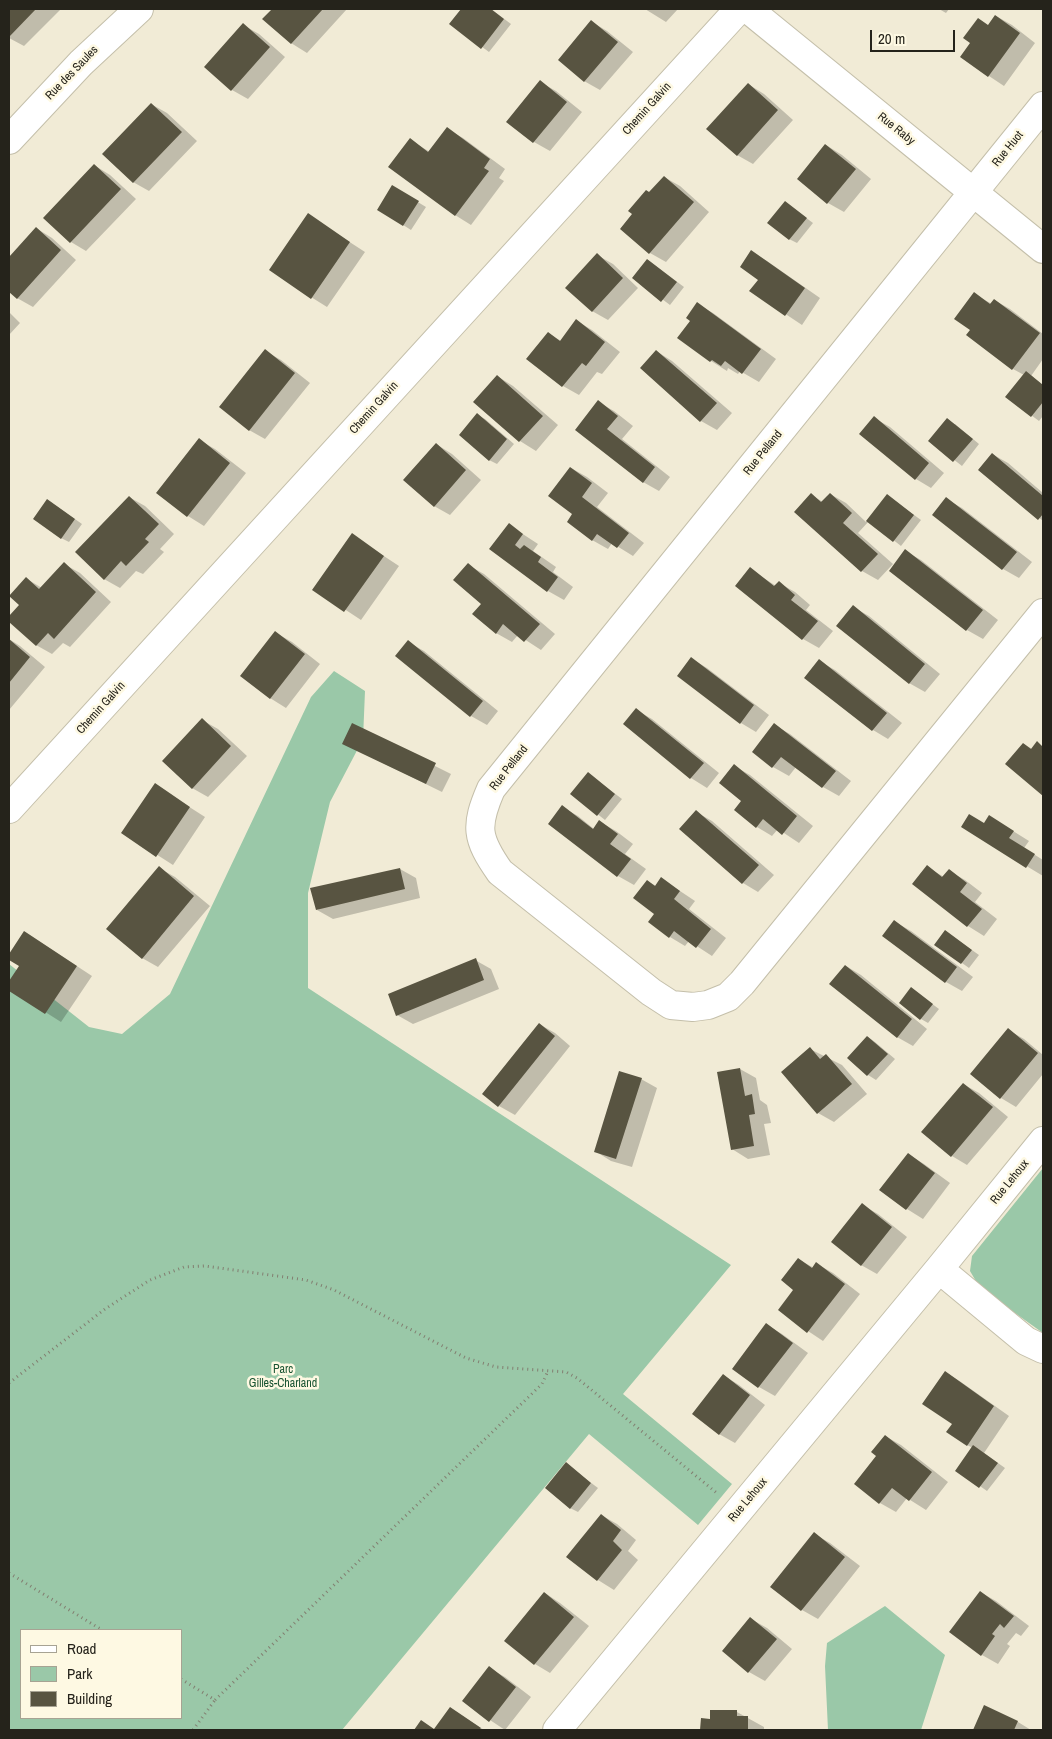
<!DOCTYPE html>
<html>
<head>
<meta charset="utf-8">
<style>
	body { margin:0 }
	#map { position:relative; width:1052px; height:1739px; overflow:hidden; background:#f1ebd6; font-family:"Archivo Narrow",sans-serif }
	canvas { display:block }
	.frame { position:absolute; inset:0; border:10px solid #25231b; pointer-events:none }
	.legend { position:absolute; left:20px; top:1629px; width:162px; height:90px; box-sizing:border-box; background:#fef9e3; border:1px solid #a7a393; margin:0; padding:6px 9px; list-style:none; font-size:15px; color:#25231b }
	.legend li { display:flex; align-items:center; gap:10px; height:25px }
	.legend b { width:25px; border:1px solid #a7a393 }
	.scale { position:absolute; left:870px; top:30px; width:85px; height:22px; box-sizing:border-box; border:2px solid #25231b; border-top:0; padding-left:6px; font-size:15px; line-height:18px; white-space:nowrap; color:#25231b; -webkit-text-stroke:4px #fef9e3; paint-order:stroke }
</style>
</head>
<body>
<div id="map">
<canvas width="1052" height="1739"></canvas>
<div class="frame"></div>
<ul class="legend">
<li><b style="height:6px;background:#fff"></b>Road</li>
<li><b style="height:14px;background:#9ac8a8"></b>Park</li>
<li><b style="height:14px;background:#585441"></b>Building</li>
</ul>
<div class="scale">20 m</div>
</div>
<script>
const ctx = document.querySelector('canvas').getContext('2d');
ctx.lineJoin = 'round';
function paint(path, color) {
  ctx.fillStyle = color;
  ctx.fill(path, 'evenodd');
}
function strokePath(path, color, width, dash) {
  ctx.strokeStyle = color;
  ctx.lineWidth = width;
  ctx.lineCap = dash ? 'butt' : 'round';
  ctx.setLineDash(dash || []);
  ctx.stroke(path);
}
function label(font, color, halo, rows, align = 'center') {
  ctx.font = font + ' "Archivo Narrow",sans-serif';
  ctx.lineWidth = 5;
  ctx.setLineDash([]);
  ctx.textBaseline = 'middle';
  ctx.strokeStyle = halo;
  ctx.fillStyle = color;
  for (const [text, x, y, turn = 0] of rows) {
    ctx.save();
    ctx.translate(x, y);
    ctx.rotate((+turn || 0) * Math.PI / 180);
    ctx.textAlign = isNaN(turn) ? turn : align;
    if (halo) ctx.strokeText(text, 0, 0);
    ctx.fillText(text, 0, 0);
    ctx.restore();
  }
}
paint(new Path2D(`
	M334,671L365,691L363,739L330,802L308,893V988L731,1265L623,1394L732,1484L698,1525L589,1434L342,1730H9V964L89,1027L122,1034L170,994L311,697ZM21,1630H181V1718H21Z
	M1043,1168V1333L980,1288L970,1271L972,1256Z
	M885,1606L945,1655L921,1730H828L825,1666L827,1643Z`), '#9ac8a8');
paint(new Path2D(`
	M9,9H61L24,46L9,38Z
	M273,9H347L307,53L291,43L264,19Z
	M463,9H491L511,24L489,52L451,24Z
	M645,9H678L666,22Z
	M939,9H949L946,13Z
	M996,16L1012,25L1035,43L1004,86L989,76L962,57Z
	M592,22L607,31L633,52L600,90L584,81Z
	M243,25L259,34L285,57L248,99L232,90L206,67Z
	M540,82L556,91L582,112L550,151L534,142L508,121Z
	M748,84L764,94L793,120L753,164L737,155Z
	M151,104L167,113L197,141L149,191L133,182Z
	M447,129L463,138L505,169L499,178L504,181L471,225L455,215L410,140L430,152Z
	M826,145L842,155L871,179L844,212L828,203L799,179Z
	M94,165L110,175L136,199L86,251L71,242Z
	M664,177L680,186L709,212L666,262L650,253L621,228Z
	M393,187L426,207L411,230L378,209Z
	M785,202L813,223L797,243L789,239Z
	M308,215L365,252L327,307L311,297Z
	M36,228L52,238L76,260L33,307L17,298L9,290V259Z
	M752,252L767,261L820,298L802,325L751,291L760,279Z
	M597,255L613,264L638,288L608,320L592,311Z
	M648,260L684,287L670,305L634,278Z
	M974,294L992,304L994,300L1010,309L1043,334V359L1031,376L1043,385V416L1039,421L1007,397L1024,375L1013,369L968,335L971,330Z
	M697,304L713,313L776,359L759,382L740,371L738,374L728,368L727,371L711,361L679,338L691,321Z
	M9,312L20,323L9,335Z
	M577,321L592,330L620,352L602,374L597,372L579,395L563,386L528,359L548,333L561,341Z
	M265,351L281,360L310,383L265,439L249,430Z
	M656,351L672,361L732,413L717,430L701,421L642,368Z
	M497,376L513,386L558,425L536,451L520,441L475,402Z
	M598,402L614,411L633,426L622,439L670,477L659,491L643,482L577,430Z
	M477,415L485,419L514,444L497,464L489,460Z
	M874,418L890,427L944,473L931,488L916,479Z
	M955,424L979,444L962,466L930,441Z
	M199,440L215,449L246,473L204,526L188,516L158,492Z
	M436,444L452,454L481,480L450,515L434,506Z
	M992,454L1008,463L1043,493V521L979,469Z
	M571,468L587,477L608,493L597,507L644,543L633,556L612,543L608,549L592,540L574,514Z
	M830,494L846,503L866,522L888,496L921,520L901,546L869,521L858,533L893,564L878,580L862,571L811,495L823,502Z
	M129,497L145,506L174,534L160,549L164,552L143,574L136,571L120,588L104,579Z
	M946,499L962,508L1032,562L1019,578L1003,569L934,515Z
	M55,505L82,524L69,542L61,538Z
	M509,525L538,544L533,551L556,567L553,572L573,587L564,600L548,591L491,549Z
	M352,535L399,566L361,620L314,589Z
	M905,551L921,560L998,620L983,639L967,630L891,570Z
	M64,564L80,573L111,602L70,647L63,643L52,654L36,645L9,620V618L21,605L27,579L42,588Z
	M468,565L484,574L555,634L541,650L518,635L512,642L496,633Z
	M750,569L776,586L779,583L795,592L810,605L806,610L833,631L819,648L803,639L737,586Z
	M853,607L869,616L940,674L925,692L909,683Z
	M276,633L292,642L320,664L286,708L270,698Z
	M9,639L20,646L45,667L9,710Z
	M408,642L424,651L498,711L487,725L471,716L396,656Z
	M692,659L707,668L769,715L756,732L741,723Z
	M819,661L835,670L902,723L888,739L873,730L806,678Z
	M636,710L652,719L719,773L707,788L691,778L625,724Z
	M202,720L218,729L247,756L208,797L192,788Z
	M353,725L451,774L442,792L344,744Z
	M774,725L790,734L851,781L839,796L823,787L796,767L789,776L773,767L753,752Z
	M1037,743L1043,747V794L1007,764L1024,744L1032,749Z
	M734,766L750,775L813,826L799,843L778,829L772,836L757,827L742,800Z
	M589,774L622,799L605,820L572,794Z
	M155,785L205,817L173,865L123,833Z
	M562,807L578,816L594,829L600,822L616,831L633,844L625,854L646,869L634,885L618,876Z
	M696,812L712,821L774,875L758,892L743,883Z
	M985,824L1005,826L1029,841L1024,848L1043,860V876L962,827Z
	M927,867L944,877L949,871L965,880L982,893L975,902L997,919L984,936L968,926L914,884Z
	M159,868L175,877L210,906L158,967L142,958Z
	M400,869L416,878L420,898L333,919L317,910Z
	M662,879L695,901L689,909L726,938L712,956L689,941L685,946L670,937L655,914L647,881L656,886Z
	M895,922L911,931L973,977L962,991L946,982L884,936Z
	M25,932L92,976L61,1022L9,989V983L20,966L9,958V957Z
	M952,936L979,955L969,968L962,963Z
	M475,960L491,969L499,989L413,1024L397,1015Z
	M846,966L861,975L927,1029L913,1046L897,1037Z
	M912,989L939,1009L928,1023L921,1019Z
	M539,1024L555,1033L570,1046L515,1115L499,1106Z
	M1008,1030L1024,1039L1043,1055V1074L1016,1107L1001,1098Z
	M868,1037L875,1042L895,1059L876,1080L868,1075L849,1058Z
	M810,1049L842,1065L867,1094L834,1122L818,1113Z
	M740,1069L756,1078L760,1100L767,1105L771,1123L764,1124L770,1155L748,1159L732,1149Z
	M641,1079L657,1088L632,1167L611,1161L595,1151Z
	M963,1084L979,1093L1008,1117L967,1165L952,1156Z
	M908,1154L924,1164L950,1183L923,1219L907,1209L881,1190Z
	M862,1205L878,1214L907,1237L877,1274L861,1265Z
	M798,1259L814,1268L817,1264L833,1273L860,1294L823,1341L808,1331L795,1289Z
	M767,1325L782,1334L808,1353L775,1396L759,1387L734,1368Z
	M945,1372L961,1382L1009,1416L984,1453L1005,1468L987,1491L957,1470L973,1448L967,1445L953,1424Z
	M723,1375L739,1385L765,1405L735,1443L719,1434Z
	M885,1436L901,1445L948,1482L926,1510L907,1498L896,1512L880,1503L856,1484L878,1456Z
	M566,1464L598,1488L578,1512L570,1508Z
	M601,1515L617,1524L636,1540L628,1551L638,1560L614,1590L598,1580L568,1557Z
	M814,1534L830,1543L860,1566L818,1619L802,1610L772,1587Z
	M980,1592L996,1601L1029,1626L1021,1636L1016,1633L1007,1644L1010,1646L998,1664L982,1655Z
	M545,1593L560,1603L589,1626L550,1673L535,1664Z
	M751,1619L767,1628L792,1649L765,1681L749,1672L724,1651Z
	M489,1668L505,1677L531,1697L505,1730L490,1720Z
	M985,1707L1018,1722L1031,1730H974Z
	M450,1708L484,1730H416L421,1722L435,1730Z
	M737,1712L764,1727V1730H702V1720H712Z`), '#0003');
paint(new Path2D(`
	M9,9H36L9,37Z
	M272,9H323L291,44L262,19Z
	M461,9H491L504,19L481,49L449,24Z
	M995,15L1020,33L988,77L960,57L970,43L963,38L978,18L988,25Z
	M591,20L618,42L584,82L558,60Z
	M243,23L270,47L231,91L204,67Z
	M540,80L567,102L533,143L506,122Z
	M748,83L778,110L737,156L706,129Z
	M151,103L182,132L133,183L102,154Z
	M447,127L490,159L484,168L489,171L455,216L388,167L410,138L428,152Z
	M825,144L856,169L827,204L797,179Z
	M94,164L121,189L70,243L43,218Z
	M664,176L694,202L649,254L620,229L632,214L628,211L646,190L649,192Z
	M392,185L419,201L403,226L377,210Z
	M785,201L807,218L789,240L767,223Z
	M308,213L350,242L311,299L269,270Z
	M36,227L61,250L17,299L9,292V257Z
	M751,250L805,288L785,316L749,291L758,280L740,267Z
	M597,253L623,278L592,312L565,288Z
	M647,259L677,282L661,302L632,278Z
	M974,292L990,304L994,299L1040,333L1012,370L966,335L970,330L954,319Z
	M697,302L761,349L742,374L725,361L721,366L712,360L710,362L677,338L690,321L686,318Z
	M576,319L605,342L586,366L582,363L562,387L526,359L548,332L560,341Z
	M265,349L295,373L249,431L219,407Z
	M656,350L717,403L700,422L640,368Z
	M1026,371L1043,385V402L1031,417L1005,397Z
	M497,375L543,416L519,442L473,402Z
	M598,400L618,416L607,429L655,467L643,483L575,430Z
	M477,413L507,439L489,461L459,435Z
	M874,416L929,463L915,480L859,434Z
	M947,418L973,439L953,462L928,441Z
	M199,438L230,463L187,517L156,493Z
	M436,443L466,470L434,507L403,480Z
	M992,453L1043,496V514L1038,520L978,470Z
	M570,467L592,483L582,497L629,533L617,548L597,534L592,541L567,522L572,514L548,496Z
	M811,493L821,502L830,493L852,513L843,523L878,554L861,572L794,512Z
	M887,494L914,515L893,542L866,521Z
	M129,496L159,524L145,539L149,542L126,566L121,561L104,580L75,552Z
	M946,497L1017,552L1002,570L932,515Z
	M47,499L75,519L61,539L33,519Z
	M509,523L523,534L515,545L520,549L524,545L541,557L538,562L558,577L547,592L489,549Z
	M352,533L384,556L344,612L312,590Z
	M905,549L983,610L966,631L889,571Z
	M64,562L96,592L54,639L48,633L36,646L9,622V616L19,605L9,596L26,577L39,589Z
	M468,563L540,624L524,642L503,624L496,634L472,614L481,604L453,580Z
	M750,567L774,586L779,581L795,595L791,600L818,621L802,640L735,586Z
	M853,605L925,664L909,684L836,626Z
	M275,631L305,654L270,699L240,676Z
	M9,639L30,657L9,683Z
	M408,640L483,701L470,717L395,656Z
	M691,657L754,705L740,724L677,676Z
	M819,659L887,713L872,731L804,678Z
	M636,708L704,763L690,779L623,724Z
	M202,718L231,746L192,789L162,761Z
	M352,723L436,763L426,784L342,744Z
	M774,723L836,771L822,788L781,757L772,768L752,752Z
	M1037,741L1043,747V796L1005,764L1023,743L1031,749Z
	M734,764L797,816L782,835L763,819L756,828L734,810L741,801L719,783Z
	M588,772L615,794L597,816L570,794Z
	M155,783L190,807L156,857L121,833Z
	M562,805L593,829L599,820L618,834L610,844L631,859L617,877L548,824Z
	M696,810L759,865L742,884L679,829Z
	M969,814L984,823L989,815L1014,831L1009,838L1035,854L1026,868L961,827Z
	M927,865L942,877L949,869L967,883L960,892L982,909L967,927L912,884Z
	M159,866L194,896L142,959L106,929Z
	M400,868L405,889L316,910L310,888Z
	M661,877L680,891L674,899L711,929L696,948L674,931L669,938L648,922L654,914L633,898L647,880L655,886Z
	M894,920L957,967L945,983L882,936Z
	M945,930L972,950L961,964L934,945Z
	M24,931L77,966L45,1014L9,991V981L19,966L9,960V954Z
	M476,958L484,980L396,1016L388,994Z
	M845,965L912,1019L897,1038L829,984Z
	M911,987L933,1004L920,1020L899,1003Z
	M539,1023L555,1036L498,1107L482,1094Z
	M1008,1028L1038,1053L1000,1099L970,1074Z
	M867,1036L888,1054L867,1076L847,1058Z
	M810,1047L820,1059L826,1054L852,1084L817,1114L781,1072Z
	M740,1068L745,1096L752,1094L755,1114L749,1115L754,1146L731,1150L717,1072Z
	M619,1071L642,1078L616,1159L594,1152Z
	M963,1083L993,1107L951,1157L921,1132Z
	M908,1153L935,1173L906,1210L879,1190Z
	M862,1203L892,1227L861,1266L831,1242Z
	M798,1258L812,1268L816,1262L845,1284L807,1333L778,1310L793,1290L781,1280Z
	M766,1323L793,1343L758,1388L732,1369Z
	M945,1371L994,1406L967,1446L946,1432L952,1424L922,1404Z
	M723,1374L750,1395L719,1435L692,1414Z
	M885,1435L932,1472L909,1501L892,1488L879,1504L854,1484L876,1456L871,1452Z
	M973,1445L998,1463L979,1488L955,1471Z
	M566,1462L591,1483L570,1509L545,1488Z
	M601,1514L621,1530L613,1541L622,1550L597,1581L566,1557Z
	M814,1532L845,1557L801,1611L770,1587Z
	M980,1591L1014,1616L1004,1628L1000,1624L992,1634L995,1636L981,1656L949,1632Z
	M544,1592L574,1617L534,1665L504,1641Z
	M750,1617L777,1639L748,1673L722,1651Z
	M489,1666L516,1687L489,1722L462,1701Z
	M984,1705L1018,1721L1014,1730H973Z
	M450,1707L481,1728L479,1730H414L421,1720L434,1729Z
	M710,1710H737V1716H748V1730H700L701,1718L710,1719Z`), '#585441');
const minor = new Path2D(`
	M748,9L1043,249
	M1043,106L491,789C475,826 476,838 500,872L651,992L671,1005L693,1007L708,1005L728,997L742,983L1043,613
	M9,140L81,63L139,9
	M939,1269L1026,1341L1043,1349
	M557,1730L939,1269L1043,1141`);
const tertiary = new Path2D(`
	M9,809L739,9`);
strokePath(minor, '#c4bfaa', 30);
strokePath(tertiary, '#c4bfaa', 30);
strokePath(new Path2D(`
	M9,1383L105,1309L150,1280L184,1267L205,1266L306,1280L334,1290L466,1358L496,1367L566,1372L577,1378L718,1494
	M9,1573L102,1630
	M181,1679L215,1700L542,1384L548,1371
	M193,1730L215,1700`), '#827e70', 3, [1, 4]);
strokePath(minor, '#fff', 28);
strokePath(tertiary, '#fff', 28);
label('12px', '#25231b', '#fef9e3', [
	["Rue des Saules",72,73,-46],
	["Chemin Galvin",647,109,-48],
	["Rue Raby",896,129,39],
	["Rue Huot",1008,149,-51],
	["Chemin Galvin",374,408,-48],
	["Rue Pelland",763,453,-51],
	["Chemin Galvin",101,708,-48],
	["Rue Pelland",509,768,-52],
	["Rue Lehoux",1010,1182,-51],
	["Rue Lehoux",748,1500,-50]
]);
label('12px', '#195432', '#fef9e3', [
	["Parc",283,1370],
	["Gilles-Charland",283,1384]
]);
</script>
</body>
</html>
